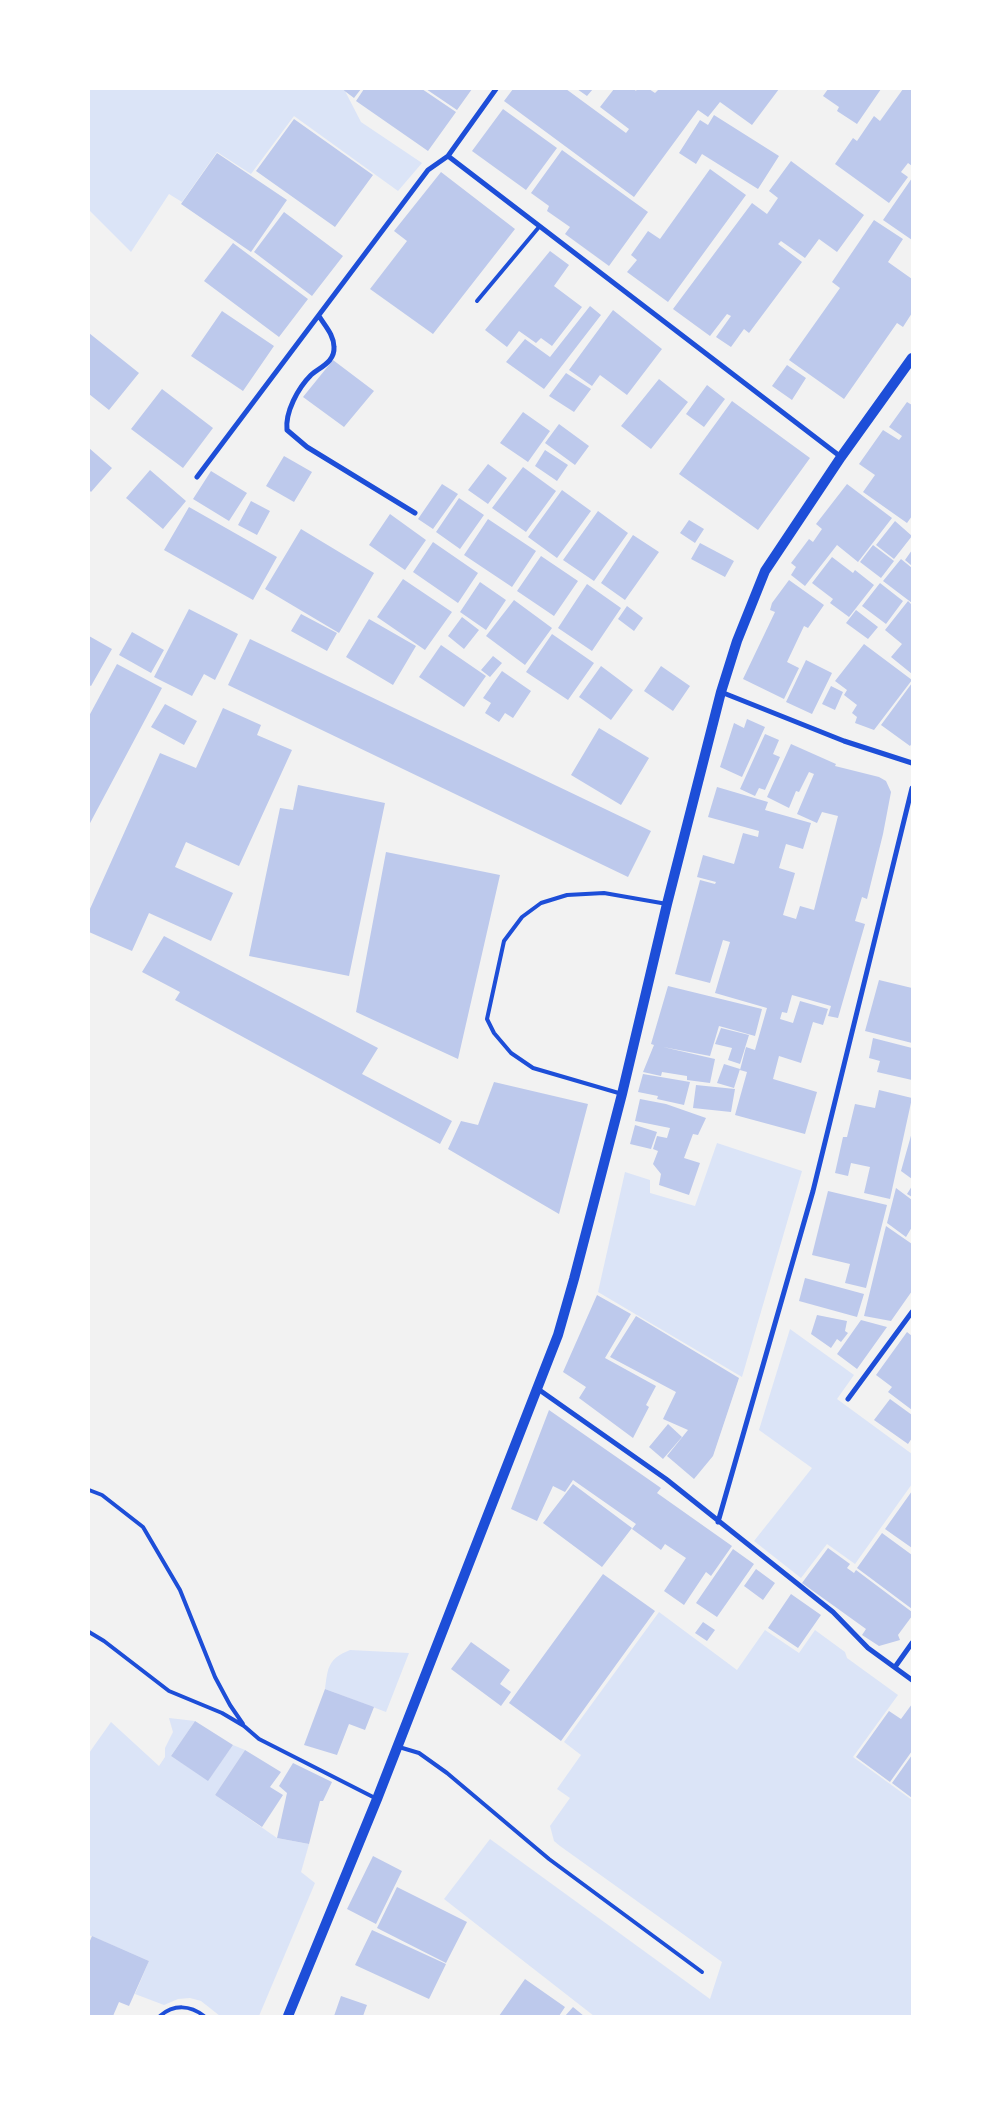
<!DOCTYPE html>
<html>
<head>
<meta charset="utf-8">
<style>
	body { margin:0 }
	#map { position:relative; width:1001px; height:2105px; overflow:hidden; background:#f2f2f2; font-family:"Noto Sans",sans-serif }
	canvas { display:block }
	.frame { position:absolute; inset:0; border:90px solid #fff; pointer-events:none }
</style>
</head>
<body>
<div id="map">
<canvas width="1001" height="2105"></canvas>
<div class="frame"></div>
</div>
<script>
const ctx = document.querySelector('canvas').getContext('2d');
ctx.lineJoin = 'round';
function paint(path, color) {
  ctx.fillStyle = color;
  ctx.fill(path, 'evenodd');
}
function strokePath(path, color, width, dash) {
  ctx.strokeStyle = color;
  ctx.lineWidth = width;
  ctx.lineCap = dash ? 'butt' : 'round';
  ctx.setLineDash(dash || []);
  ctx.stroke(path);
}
paint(new Path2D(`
	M89,89H341L345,91L361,122L422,163L398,191L294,116L251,174L217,152L182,202L169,194L131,252L89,210Z
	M717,1143L802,1171L742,1377L598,1292L625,1172L650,1180V1193L695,1206Z
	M790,1329L854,1375L837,1399L912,1454V1484L855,1564L827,1544L801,1578L754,1541L812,1468L759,1430Z
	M659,1612L737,1670L765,1630L799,1653L815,1630L845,1652L847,1658L898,1695L853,1757L912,1800V2016H594L444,1899L490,1839L710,1999L722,1962L560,1846L554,1841L550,1826L570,1798L557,1789L581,1755L564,1742Z
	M350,1650L409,1653L386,1712L325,1689C328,1667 328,1659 350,1650Z
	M169,1718L195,1721L171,1756L208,1780L233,1745L245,1750L215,1795L277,1838L309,1844L301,1872L315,1883L259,2016H220L201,2001L190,1998L178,1999L164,2005L135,1994L149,1961L89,1935V1753L111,1722L159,1766L165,1757V1748L173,1732Z`), '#dbe4f7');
paint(new Path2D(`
	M342,89H361L354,98Z
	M364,89H422L456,112L428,151L356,101Z
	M426,89H472L457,110Z
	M513,89H566L626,133L629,129L600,107L614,89H634L636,91L637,89H649L655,93L659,89H779L752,125L720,102L708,117L698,110L634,197L504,101Z
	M577,89H593L587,96Z
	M828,89H881L857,124L837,111L839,107L823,96Z
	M903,89H912V166L908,163L901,172L908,177L889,203L835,164L853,138L857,141L874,116L880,121Z
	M503,109L557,148L526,190L472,151Z
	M714,115L779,156L758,189L702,154L696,164L679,153L700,120L708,125Z
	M294,119L373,175L335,227L256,171Z
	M562,150L648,212L609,266L565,234L570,227L547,211L549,206L531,193Z
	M217,153L287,200L251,252L181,204Z
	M791,161L864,215L837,252L819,239L805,258L781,241L778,244L802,262L749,333L744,329L731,347L716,337L731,316L727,314L710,336L673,309L752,203L767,214L778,198L769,191Z
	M710,169L746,195L668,302L627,272L637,260L631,255L648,231L660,239Z
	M441,172L515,229L433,334L370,289L407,241L394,231Z
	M912,178V240L883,220Z
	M284,212L343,256L312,296L254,252Z
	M874,220L903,239L888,262L912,279V313L903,327L897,323L844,399L789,360L840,288L832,282Z
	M233,243L308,299L279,337L204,281Z
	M550,251L569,265L554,286L582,307L552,346L541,338L536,343L519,331L507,347L485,330Z
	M590,306L601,315L544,389L506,362L525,339L550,357Z
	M613,310L662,349L627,395L600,375L592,386L569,370Z
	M222,311L274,346L243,391L191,356Z
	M89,333L139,373L109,410L89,394Z
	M333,360L374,391L344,427L303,397Z
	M787,365L806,378L792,400L772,386Z
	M566,373L591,389L574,412L549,396Z
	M659,379L688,402L651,449L621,426Z
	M707,385L725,399L704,427L686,414Z
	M162,389L213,428L183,468L131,429Z
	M732,401L810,458L758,530L679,474Z
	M907,402L912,405V516L907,523L863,492L875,475L859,464L883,430L899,440L902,436L889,427Z
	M523,412L550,431L528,462L500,443Z
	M559,424L589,446L575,465L545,443Z
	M89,448L112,468L91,492L89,490Z
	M545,450L568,465L557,481L535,466Z
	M284,456L312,472L294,502L266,486Z
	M488,464L507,478L488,504L468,490Z
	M523,467L556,491L526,532L492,508Z
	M150,470L186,501L163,529L126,498Z
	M211,471L247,493L229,521L193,499Z
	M442,484L458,494L433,529L418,519Z
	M847,484L892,518L858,562L837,545L805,586L791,575L796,567L791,563L809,539L813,542L822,529L816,524Z
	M562,490L591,511L557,558L528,537Z
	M459,498L484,515L460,549L436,532Z
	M251,501L270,511L257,535L238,525Z
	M189,507L277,557L253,600L164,550Z
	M598,511L628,533L594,581L563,560Z
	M390,514L426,540L405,570L369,545Z
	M488,519L536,551L512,587L464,555Z
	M689,520L704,529L695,543L680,533Z
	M895,521L912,536L894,559L876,545Z
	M301,529L374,573L339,633L265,589Z
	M633,535L659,552L625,600L601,583Z
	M433,542L478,573L458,603L413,572Z
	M700,543L734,561L725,577L691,559Z
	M873,545L894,561L881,578L860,562Z
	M912,550V566L905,560Z
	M541,556L578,581L554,616L517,591Z
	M832,557L853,573L855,570L874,585L849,617L830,603L833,599L812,583Z
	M901,559L912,568V603L883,581Z
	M403,579L452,612L425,650L377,617Z
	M789,580L824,605L808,628L804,626L787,662L799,668L784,699L743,679L775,612L770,610L772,603Z
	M480,582L506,600L486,630L460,612Z
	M880,583L903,601L886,624L862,606Z
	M587,584L621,608L592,651L558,628Z
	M514,600L552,628L525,665L486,636Z
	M908,601L912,605V674L891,657L902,644L885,630Z
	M627,606L643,618L634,631L618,619Z
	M189,609L238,634L215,680L204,674L192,696L154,677Z
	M856,610L878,627L868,639L846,623Z
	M301,614L337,633L327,651L291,631Z
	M462,617L479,630L464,649L448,636Z
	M369,619L416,646L393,685L346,657Z
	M132,632L164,650L151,673L119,655Z
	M552,634L594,663L568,700L526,672Z
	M89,636L112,649L91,686L89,685Z
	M250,639L651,831L628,877L228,685Z
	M864,644L912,680L874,730L855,723L857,717L852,713L857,705L844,695L847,690L835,681Z
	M441,645L486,676L464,707L419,677Z
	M493,656L502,663L490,677L481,670Z
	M806,660L832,673L812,714L786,702Z
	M117,664L162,688L89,825V716Z
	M601,666L633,690L611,720L579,697Z
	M661,666L690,686L673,711L644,691Z
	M502,671L531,691L513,718L505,713L499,722L485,713L491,703L483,698Z
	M912,683V743L910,746L881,725Z
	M831,686L843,692L835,710L822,704Z
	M165,704L197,721L184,745L151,727Z
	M223,708L261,725L257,735L292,750L239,866L186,842L175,867L233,893L211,941L149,913L132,951L89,932V911L160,753L196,768Z
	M747,719L765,727L742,777L720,767L734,723L744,728Z
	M599,728L649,758L621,805L571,775Z
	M765,734L779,740L773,754L780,757L765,790L759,788L755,796L740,789Z
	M791,744L836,764L835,766L879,777L886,781L891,792L883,834L867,899L862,897L855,921L865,924L838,1018L828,1016L831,1006L792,995L787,1013L782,1012L780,1019L793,1023L800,1001L828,1009L823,1025L813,1022L801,1063L779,1056L773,1079L817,1092L805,1134L735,1115L747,1072L740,1070L746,1047L755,1050L767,1008L715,993L730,942L723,940L710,983L675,974L700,880L715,884L716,882L697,877L703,855L734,864L743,833L758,837L759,831L708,817L717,787L768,802L765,810L811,823L803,849L786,844L779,868L795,873L783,915L796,919L800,906L814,910L838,816L822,812L817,823L797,814L814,774L809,772L799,792L796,791L789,808L767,797Z
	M298,785L385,803L349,976L249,956L280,808L293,810Z
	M386,852L500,875L458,1059L356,1012Z
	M164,936L378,1048L362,1074L452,1121L440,1144L175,1000L180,992L142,972Z
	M879,980L912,988V1043L865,1031Z
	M668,986L762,1009L755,1036L719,1026L710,1056L663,1047L715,1059L710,1083L687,1080V1076L662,1072L661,1076L643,1072L654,1045L651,1044Z
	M721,1028L749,1035L740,1064L728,1060L732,1048L715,1044Z
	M873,1038L912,1048V1080L877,1072L880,1061L869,1058Z
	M724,1064L740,1069L734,1088L717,1083Z
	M643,1074L690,1082L684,1105L657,1099L658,1096L638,1092Z
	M494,1082L588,1104L559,1214L448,1149L461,1121L478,1125Z
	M696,1085L735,1089L731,1112L693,1108Z
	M879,1090L912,1098L890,1199L864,1193L870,1167L851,1163L848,1176L835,1173L843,1137H847L855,1104L875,1108Z
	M640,1099L666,1104L706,1118L698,1135L693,1134L684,1158L700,1163L689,1195L659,1185L661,1174L653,1164L658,1151L653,1149L657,1136L667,1138L670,1128L635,1121Z
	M635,1125L657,1132L651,1149L630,1144Z
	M912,1132V1179L901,1171Z
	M912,1186V1197L907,1194Z
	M896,1188L912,1200V1227L906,1237L887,1223Z
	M828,1191L887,1205L866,1288L845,1283L850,1264L812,1255Z
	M886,1226L912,1244V1291L891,1321L864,1316Z
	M805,1278L864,1294L857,1317L799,1301Z
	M597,1295L631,1314L605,1358L656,1386L646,1405L649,1407L633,1438L579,1398L586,1387L563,1372Z
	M817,1315L847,1321L845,1331L848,1333L841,1342L837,1339L831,1348L811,1334Z
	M636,1316L739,1378L713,1456L694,1479L667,1456L688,1430L663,1419L676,1392L610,1357Z
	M861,1320L887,1327L857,1369L837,1354Z
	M907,1332L912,1336V1410L888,1392L892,1387L876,1375Z
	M890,1399L912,1415V1438L908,1444L874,1420Z
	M549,1410L661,1488L657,1493L732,1546L711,1576L706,1572L684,1605L664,1591L686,1558L665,1544L661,1550L632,1529L636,1524L573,1480L565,1492L553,1486L537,1521L511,1509Z
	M668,1424L682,1437L663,1459L649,1447Z
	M573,1484L632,1528L602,1567L543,1523Z
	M912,1491V1548L885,1529Z
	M882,1533L912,1555V1609L857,1568Z
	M828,1548L850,1564L847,1568L854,1573L856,1570L912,1612V1616L898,1635L900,1640L879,1646L862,1635L866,1629L802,1583Z
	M733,1549L754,1564L717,1617L696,1603Z
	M756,1569L775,1583L763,1600L744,1586Z
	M603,1574L655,1611L561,1741L509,1703Z
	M791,1594L821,1615L798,1648L768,1628Z
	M703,1622L715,1630L707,1641L695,1633Z
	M471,1642L510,1670L500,1684L511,1692L501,1706L451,1669Z
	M325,1689L374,1707L365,1730L349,1724L337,1755L304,1745Z
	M912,1704V1751L890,1782L856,1757L889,1711L901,1719Z
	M195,1721L233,1745L208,1781L171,1756Z
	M245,1750L281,1772L270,1787L283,1795L262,1827L215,1795Z
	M912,1755V1798L892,1783Z
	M293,1763L332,1782L323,1801H320L309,1844L277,1838L287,1793L279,1786Z
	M373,1856L402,1871L376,1924L347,1909Z
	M397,1887L467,1922L446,1963L377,1928Z
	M372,1930L446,1964L429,1999L355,1965Z
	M92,1936L149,1961L129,2006L119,2002L113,2016H89V1943Z
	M525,1979L565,2007L559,2016H499Z
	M341,1996L367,2005L363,2016H334Z
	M573,2007L584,2016H565Z`), '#bdc9ec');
strokePath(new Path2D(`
	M477,301L539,227
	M622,1094L533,1068L511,1053L494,1033L487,1019L504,941L522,917L541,903L567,895L604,893L667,904
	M89,1490L102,1495L143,1527L180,1590L215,1677L230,1705L243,1724
	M89,1632L104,1641L169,1691L222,1713L244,1726L259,1739L377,1799
	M399,1747L419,1753L447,1773L549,1859L702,1972
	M160,2016C174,2004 190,2005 204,2016`), '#1d4ed8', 4);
strokePath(new Path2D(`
	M448,156L841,457
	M319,316C325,326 334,335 334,347C335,362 320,367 311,375C298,388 285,412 287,430L307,447L415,513
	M197,477L428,170L448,156L496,89
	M721,692L844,741L912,763
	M538,1389L666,1479L833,1612L868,1648L912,1680
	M848,1399L912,1312
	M718,1522L813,1191L912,788
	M895,1667L912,1643`), '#1d4ed8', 5);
strokePath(new Path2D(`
	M288,2016L377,1799L558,1335L574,1279L622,1094L667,904L721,692L737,641L765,571L841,457L912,358`), '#1d4ed8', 10);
</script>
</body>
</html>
